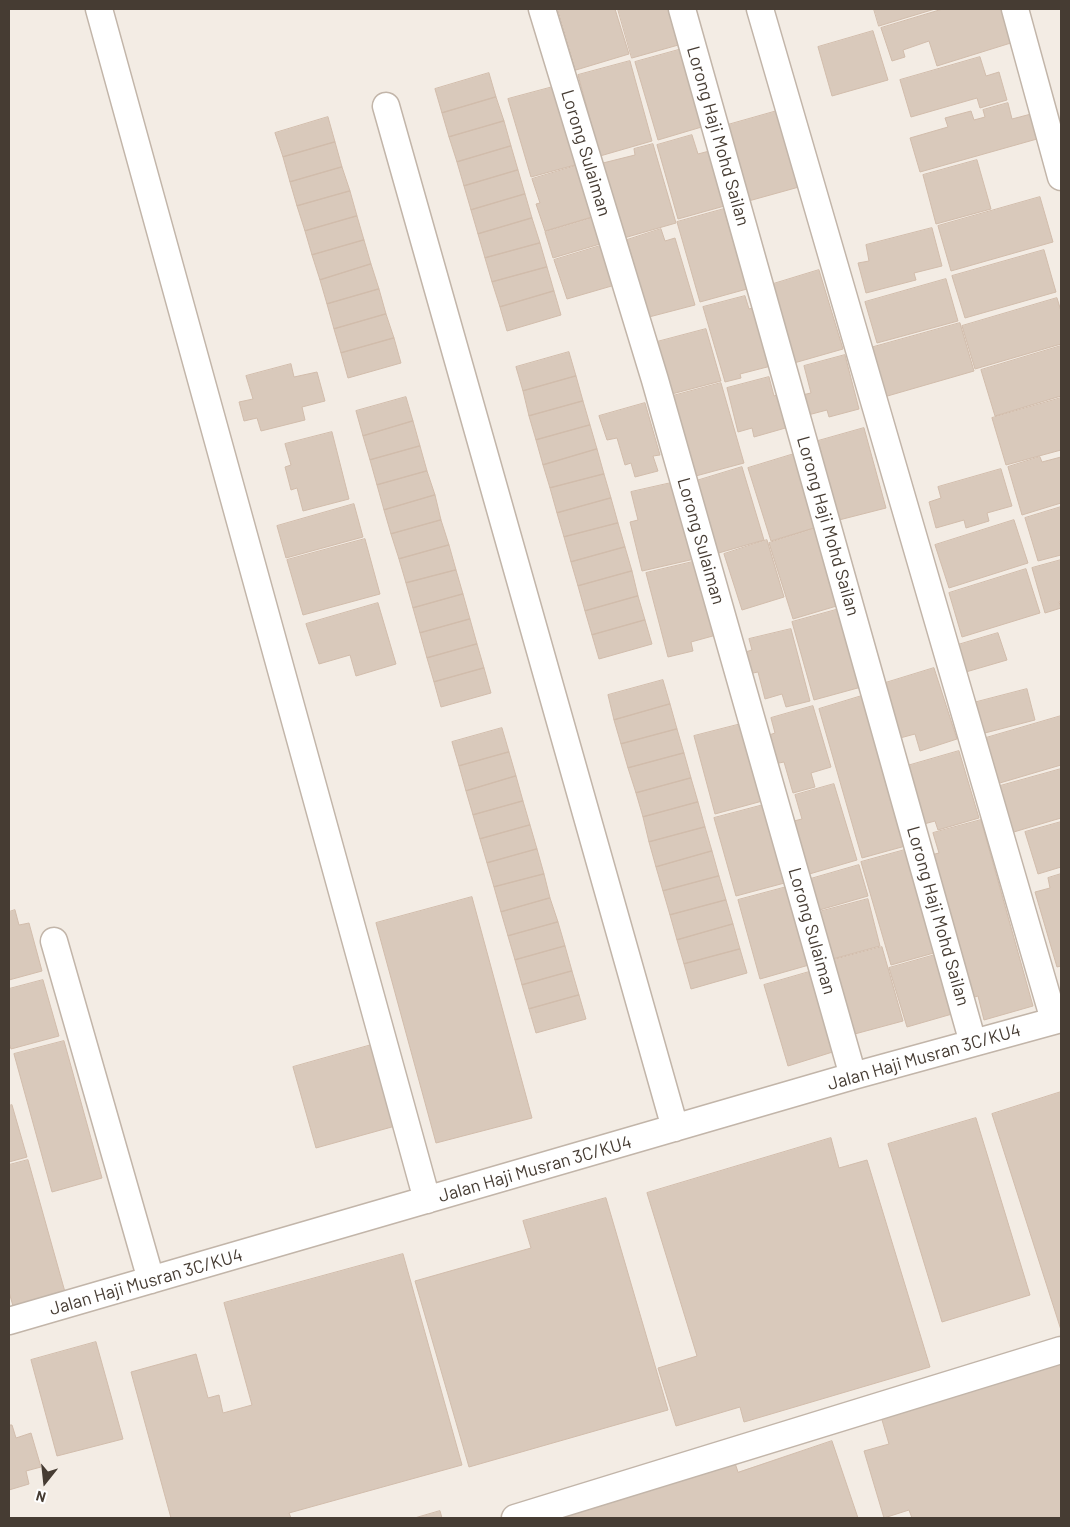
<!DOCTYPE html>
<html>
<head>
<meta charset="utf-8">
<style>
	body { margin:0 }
	#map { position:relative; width:1070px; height:1527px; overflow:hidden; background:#f3ece4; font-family:Barlow,sans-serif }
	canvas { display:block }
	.frame { position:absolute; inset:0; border:10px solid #463c33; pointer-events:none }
	.north { position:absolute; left:20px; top:1457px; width:50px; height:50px; -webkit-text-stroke:4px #fff; paint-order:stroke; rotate:196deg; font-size:14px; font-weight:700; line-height:20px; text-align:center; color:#463c33 }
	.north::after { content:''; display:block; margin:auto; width:18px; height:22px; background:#463c33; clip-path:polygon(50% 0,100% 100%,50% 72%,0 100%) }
</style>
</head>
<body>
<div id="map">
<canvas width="1070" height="1527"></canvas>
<div class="frame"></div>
<div class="north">N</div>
</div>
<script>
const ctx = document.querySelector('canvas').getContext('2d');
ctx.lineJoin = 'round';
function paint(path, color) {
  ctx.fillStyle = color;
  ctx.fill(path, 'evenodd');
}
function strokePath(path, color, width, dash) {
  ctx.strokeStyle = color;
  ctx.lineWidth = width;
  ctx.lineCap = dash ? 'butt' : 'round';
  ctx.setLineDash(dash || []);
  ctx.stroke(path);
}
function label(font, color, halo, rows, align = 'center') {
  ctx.font = font + ' Barlow,sans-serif';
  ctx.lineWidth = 5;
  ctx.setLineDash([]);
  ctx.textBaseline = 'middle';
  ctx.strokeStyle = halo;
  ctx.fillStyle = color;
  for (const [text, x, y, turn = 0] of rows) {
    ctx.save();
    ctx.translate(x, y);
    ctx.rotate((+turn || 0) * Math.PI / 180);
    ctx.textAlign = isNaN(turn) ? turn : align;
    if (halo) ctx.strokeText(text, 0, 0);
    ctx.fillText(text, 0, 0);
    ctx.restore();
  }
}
const building = new Path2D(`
	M558,9H615L629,54L576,70Z
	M618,9H671L682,44L632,58Z
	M874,9H935L879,26Z
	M943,9H1003L1014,42L937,66L929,41L903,50L905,57L892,61L881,28Z
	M873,31L888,80L832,96L818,47Z
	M682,49L705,126L658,140L635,62Z
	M980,57L986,76L999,72L1007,100L980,108L977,98L911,117L900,80Z
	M630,61L652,141L600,156L578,75Z
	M489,73L496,97L442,113L435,89Z
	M564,84L586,162L531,177L508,99Z
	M496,97L504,121L449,137L442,113Z
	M1008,103L1012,119L1031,114L1037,139L920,172L910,138L948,127L945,118L971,111L974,120L985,117L983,110Z
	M777,111L799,187L745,202L724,126Z
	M328,117L335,142L283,157L275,133Z
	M504,121L511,146L457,162L449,137Z
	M692,135L698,154L713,150L728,205L678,219L657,145Z
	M335,142L342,167L290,182L283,157Z
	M653,144L676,223L624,238L603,163L635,155L634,149Z
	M511,146L518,170L464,186L457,162Z
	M977,160L991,209L936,224L923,175Z
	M586,163L602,214L545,231L536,204L540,203L532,179Z
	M342,167L350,191L297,206L290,182Z
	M518,170L525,194L471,210L464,186Z
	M350,191L357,216L305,231L297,206Z
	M525,194L532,218L478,234L471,210Z
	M1040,197L1053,242L951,271L938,226Z
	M724,209L747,289L700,302L677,222Z
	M602,215L610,241L553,258L545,232Z
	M357,216L364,240L312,255L305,231Z
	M532,218L540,243L485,258L478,234Z
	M932,228L942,266L914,273L916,280L866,293L858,263L869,261L866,245Z
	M661,229L665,241L675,238L695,305L649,317L627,240Z
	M364,240L371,264L320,280L312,255Z
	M540,243L547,267L492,282L485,258Z
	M610,243L622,283L567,299L554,260Z
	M1044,250L1056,292L965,318L952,276Z
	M371,264L379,289L327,304L320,280Z
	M547,267L554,291L500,307L492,282Z
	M819,270L843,349L794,363L770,285Z
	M946,279L958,321L877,343L865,302Z
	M379,289L386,314L334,329L327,304Z
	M554,291L561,315L507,331L500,307Z
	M745,296L749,309L755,307L771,366L740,374L741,378L725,382L703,307Z
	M1057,298L1061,311V344L975,369L962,326Z
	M386,314L394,338L341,353L334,329Z
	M960,323L974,371L884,397L870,348Z
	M706,329L721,381L668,395L653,343Z
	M394,338L401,363L348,378L341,353Z
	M1061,346V396L995,416L981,370Z
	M569,352L576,376L523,391L516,367Z
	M845,355L859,409L829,417L827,410L808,415L802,395L811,393L804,366Z
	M291,364L294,377L317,372L325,401L302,407L305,420L261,431L257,418L244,421L239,402L253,399L246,376Z
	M576,376L583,401L529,416L523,391Z
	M769,377L774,396L780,394L789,427L754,437L752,428L738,432L727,388Z
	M721,383L744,463L692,477L669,397Z
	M406,397L413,421L363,436L356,411Z
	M1061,398V450L1006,465L992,418Z
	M583,401L590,425L536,440L529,416Z
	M645,403L660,455L653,456L658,471L635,477L631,463L625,465L617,438L607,440L599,416Z
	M413,421L420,446L370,460L363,436Z
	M590,425L597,449L543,465L536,440Z
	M864,428L886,508L839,520L829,481L823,483L815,454L821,452L818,441Z
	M332,432L349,499L303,511L297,488L291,490L285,467L291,465L285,444Z
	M420,446L427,471L377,485L370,460Z
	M597,449L604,474L550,488L543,465Z
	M794,454L817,527L771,541L748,468Z
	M1040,457L1042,462L1061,457V503L1022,515L1008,467Z
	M742,467L764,540L715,554L693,482Z
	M1001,469L1012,506L987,513L989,521L966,528L964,520L936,528L929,502L941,498L938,487Z
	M427,471L435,495L384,510L377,485Z
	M604,474L611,498L557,513L550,488Z
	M680,481L699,558L642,571L630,522L638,520L631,492Z
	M435,495L441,520L391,534L384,510Z
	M611,498L618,523L564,537L557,513Z
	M354,504L363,537L286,558L277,526Z
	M1061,507V555L1038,561L1025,518Z
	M441,520L449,545L399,559L391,534Z
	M1014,520L1028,563L949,588L935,545Z
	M618,523L625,547L571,562L564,537Z
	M816,528L840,605L793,619L769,543Z
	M365,539L380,594L303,615L287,560Z
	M767,540L784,597L742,610L724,554Z
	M449,545L456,570L406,583L399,559Z
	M625,547L632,571L578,586L571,562Z
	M701,560L720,634L691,642L693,651L668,657L646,573Z
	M1061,560V601L1059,602L1061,608L1045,613L1032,568Z
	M1026,569L1040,613L962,637L949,593Z
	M456,570L463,594L413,608L406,583Z
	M632,571L638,596L585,611L578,586Z
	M463,594L470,619L420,633L413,608Z
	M638,596L645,620L592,635L585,611Z
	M378,603L396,664L356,676L350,655L319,664L306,624Z
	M843,608L865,686L814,700L792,622Z
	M470,619L477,644L427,658L420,633Z
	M645,620L652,644L599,659L592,635Z
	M791,629L810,701L786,707L782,694L765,699L758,672L748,674L742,653L752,650L749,639Z
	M998,633L1007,660L959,674L951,647Z
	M477,644L484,668L434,682L427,658Z
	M484,668L491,693L441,707L434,682Z
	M934,668L957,739L920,751L915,734L900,738L882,684Z
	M663,680L670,704L614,720L608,695Z
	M1027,689L1035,720L981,734L973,703Z
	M865,695L909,845L862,858L819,709Z
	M670,704L677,729L621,744L614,720Z
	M813,706L831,767L811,773L815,787L793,793L784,762L774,764L766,736L775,733L771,718Z
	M1061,716V765L993,785L979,740Z
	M745,723L766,800L715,814L694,736Z
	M502,728L509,752L459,766L452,742Z
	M677,729L684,753L628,768L621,744Z
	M959,751L979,818L938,830L935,821L924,824L907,766Z
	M509,752L516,776L466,791L459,766Z
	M684,753L691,778L636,793L628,768Z
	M1061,769V818L1007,834L993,788Z
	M516,776L523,801L473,815L466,791Z
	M691,778L698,802L643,817L636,793Z
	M834,784L857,860L806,875L790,822L802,819L795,795Z
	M523,801L530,825L480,839L473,815Z
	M698,802L705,827L649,842L643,817Z
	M771,803L792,881L736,896L714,818Z
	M981,820L1033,1006L984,1020L978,996L971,998L931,855L939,853L933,833Z
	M1061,822V867L1038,874L1025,832Z
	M530,825L537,849L487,863L480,839Z
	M705,827L712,851L656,867L649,842Z
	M912,848L941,951L891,965L861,862Z
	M537,849L544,874L494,887L487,863Z
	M712,851L719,876L663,891L656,867Z
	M859,865L868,896L816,911L807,880Z
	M544,874L550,898L501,912L494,887Z
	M1061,874V966L1057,967L1035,892L1050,888L1048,878Z
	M719,876L726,900L670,915L663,891Z
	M794,885L816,963L760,979L738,900Z
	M472,897L532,1118L436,1143L376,923Z
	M550,898L558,922L508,936L501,912Z
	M868,899L880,946L829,960L815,913Z
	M726,900L733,924L677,940L670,915Z
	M15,910L19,925L29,923L42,971L9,980V912Z
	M558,922L565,946L515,960L508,936Z
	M733,924L740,949L684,964L677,940Z
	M565,946L572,971L522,985L515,960Z
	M882,947L903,1021L851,1035L830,961Z
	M740,949L747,973L691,989L684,964Z
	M942,953L959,1012L907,1027L889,968Z
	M816,970L839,1050L788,1066L764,985Z
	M572,971L579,995L529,1009L522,985Z
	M43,980L59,1036L11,1049L9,1043V989Z
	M579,995L586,1019L536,1033L529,1009Z
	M64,1041L102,1178L52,1192L14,1054Z
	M375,1044L399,1125L316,1148L293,1067Z
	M1061,1092V1330L992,1114Z
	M12,1105L27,1157L9,1162V1106Z
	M976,1118L1030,1295L942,1322L888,1144Z
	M831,1138L839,1168L867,1160L930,1367L744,1422L740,1407L676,1426L658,1368L697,1356L647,1193Z
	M28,1160L65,1292L13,1306L9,1292V1165Z
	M606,1198L668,1410L469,1467L415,1281L531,1248L523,1221Z
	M403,1254L462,1465L289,1513L291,1518H171L131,1372L196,1354L208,1398L219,1395L223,1413L252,1405L224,1303Z
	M96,1342L123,1439L57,1456L31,1360Z
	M1061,1359V1518H912L909,1510L884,1518L864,1451L889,1444L880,1413Z
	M9,1425H12L16,1438L31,1433L41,1467L26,1471L29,1484L9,1490Z
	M832,1441L858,1518H544L733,1457L738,1472Z
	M440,1511L442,1518H415Z`);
paint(building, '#d9c9bb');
strokePath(building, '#d1bcab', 1);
const minor = new Path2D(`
	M99,9L427,1200
	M542,9L655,380L853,1076
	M682,9L973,1043
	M760,9L1054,1020
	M1015,9L1061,177
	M386,106L675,1128
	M54,941L151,1280
	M9,1321L853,1076L1061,1019
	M515,1518L1061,1350`);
strokePath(minor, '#c2b5a9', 29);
strokePath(minor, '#fff', 26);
label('18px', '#463c33', '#fff', [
	["Lorong Haji Mohd Sailan",718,136,74],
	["Lorong Sulaiman",586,153,73],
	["Lorong Haji Mohd Sailan",828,526,74],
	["Lorong Sulaiman",701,541,74],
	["Lorong Haji Mohd Sailan",938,916,74],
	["Lorong Sulaiman",812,931,74],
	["Jalan Haji Musran 3C/KU4",924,1057,-16],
	["Jalan Haji Musran 3C/KU4",535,1169,-16],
	["Jalan Haji Musran 3C/KU4",146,1282,-16]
]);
</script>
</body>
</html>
